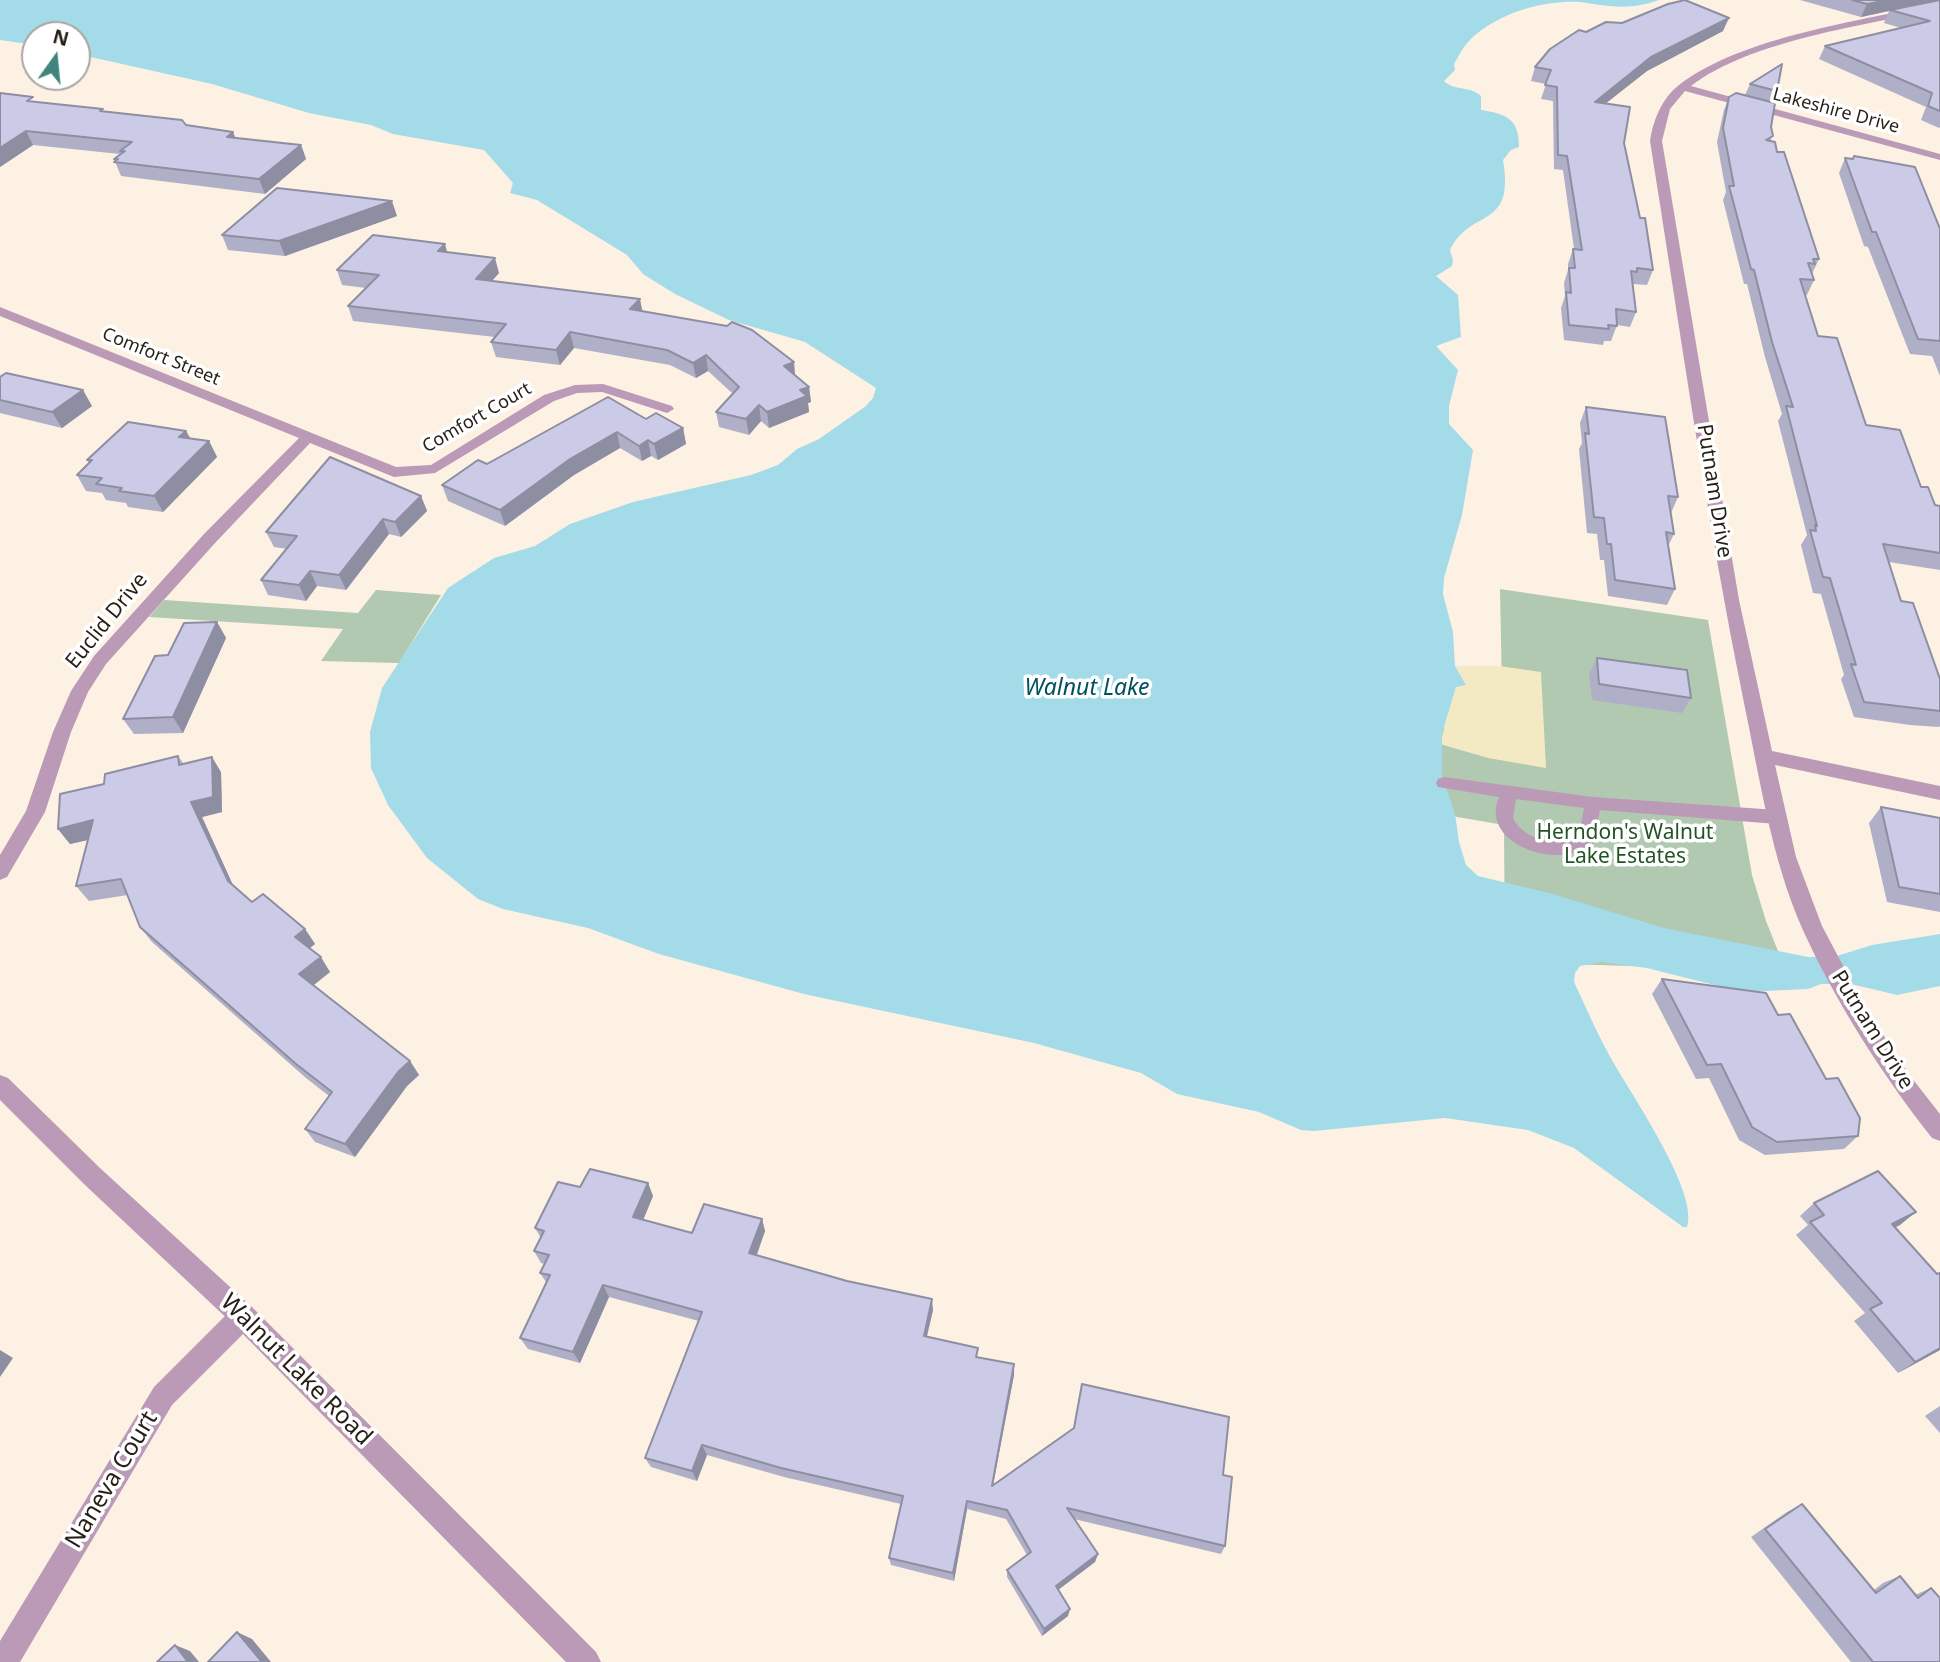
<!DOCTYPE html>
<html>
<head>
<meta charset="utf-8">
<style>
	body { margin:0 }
	#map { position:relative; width:1940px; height:1662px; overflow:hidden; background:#fdf1e3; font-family:"Noto Sans",sans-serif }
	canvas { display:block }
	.north { position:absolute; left:21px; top:21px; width:70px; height:70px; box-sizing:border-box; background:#fff; border:2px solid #a8a5a2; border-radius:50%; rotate:15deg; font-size:19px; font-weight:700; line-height:28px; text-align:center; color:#261f16 }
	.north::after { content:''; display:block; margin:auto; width:24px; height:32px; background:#3f857d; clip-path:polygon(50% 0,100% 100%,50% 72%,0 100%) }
</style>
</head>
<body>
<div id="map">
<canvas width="1940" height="1662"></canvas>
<div class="north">N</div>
</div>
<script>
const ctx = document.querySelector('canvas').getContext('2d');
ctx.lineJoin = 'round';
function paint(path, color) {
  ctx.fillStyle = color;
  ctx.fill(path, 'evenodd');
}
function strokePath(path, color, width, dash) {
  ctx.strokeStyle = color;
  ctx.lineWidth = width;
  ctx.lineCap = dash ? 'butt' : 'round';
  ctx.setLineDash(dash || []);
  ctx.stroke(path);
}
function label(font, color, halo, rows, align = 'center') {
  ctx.font = font + ' "Noto Sans",sans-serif';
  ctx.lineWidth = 7;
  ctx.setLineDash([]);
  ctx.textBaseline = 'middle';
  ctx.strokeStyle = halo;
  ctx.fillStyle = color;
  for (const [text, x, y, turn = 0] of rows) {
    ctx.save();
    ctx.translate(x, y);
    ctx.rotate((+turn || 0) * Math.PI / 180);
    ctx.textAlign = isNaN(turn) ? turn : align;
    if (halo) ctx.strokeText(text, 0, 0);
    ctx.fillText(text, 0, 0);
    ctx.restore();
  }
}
paint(new Path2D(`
	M1500,589L1708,620L1752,875L1766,921L1786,971L1505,962L1504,825L1347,798L1354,714L1503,738Z
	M376,590L441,595L399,663L321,661L343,629L149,617L164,600L358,613Z`), '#b1c8b1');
paint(new Path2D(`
	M1455,666H1499L1541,672L1546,768L1488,758L1440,744L1456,686L1466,685Z`), '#f3eac4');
paint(new Path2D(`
	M0,0H1659C1627,11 1611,6 1579,2C1542,0 1495,14 1469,41C1462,48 1459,56 1454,64L1455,70L1444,81C1454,91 1471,86 1481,96V110C1508,114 1519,120 1519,147L1511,150L1503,160C1515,231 1471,207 1450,250L1453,260L1452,266L1436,276L1458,295L1461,337L1436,346L1458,370L1449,406V424L1473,450L1462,515L1444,578L1443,594L1453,632L1455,666L1466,685L1456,687L1442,734V775L1455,814L1459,842L1466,865L1478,876L1553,894L1664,928L1808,957L1837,956L1872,945L1940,934V986L1897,995L1851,984H1821L1808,989L1742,992L1647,968L1602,962L1580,966L1575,973L1574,982C1585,1005 1595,1029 1607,1051C1625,1086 1700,1191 1687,1227H1683L1574,1148L1528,1130L1445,1118L1314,1131L1301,1130L1259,1112L1177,1094L1141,1073L1034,1043L804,994L659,954L588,928L503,909L478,899L427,858L388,805L371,768L370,732L382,688L448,588L494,558L535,546L570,524L633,502L751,475L778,465L797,449L819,439L866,406L873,398L876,388L805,342L729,320L675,294L643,274L627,255L537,200L510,193L513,183L484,150L393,134L371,125L309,113L212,84L77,54V35H35V45L0,40Z`), '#a4dbe8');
paint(new Path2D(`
	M1444,777L1593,797L1777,810L1783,812L1786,817L1783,822L1777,824L1600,810L1593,844C1582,850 1570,856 1557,855C1525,855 1484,833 1499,797L1438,787L1436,783L1438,779ZM1516,799L1584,808L1579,835C1558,847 1524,841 1513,818Z`), '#ba9ab6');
paint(new Path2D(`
	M1940,3V9C1866,25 1751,40 1691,86L1940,154V160L1685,91L1670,109L1662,141L1739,600L1772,751L1940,786V800L1775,765L1796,857L1822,926L1866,1009L1911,1077L1940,1114V1141L1932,1138C1881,1073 1836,1003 1802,928C1771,857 1760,779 1744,703C1706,517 1680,329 1650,141C1653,120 1662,98 1679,85C1743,36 1861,21 1940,3Z
	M0,307L396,467L431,465L544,395L575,385L603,384L672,406L674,409L667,413L602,392L577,393L554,401L435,473L394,477L310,443L216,542L106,664L88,692L71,732L45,812L7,877L0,880V855L26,811L53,732L71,691L94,656L204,534L299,438L0,316Z
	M243,1304L252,1307L255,1316L252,1325L172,1405L20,1662H0V1641L154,1387L234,1307Z`), '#ba9ab6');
paint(new Path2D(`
	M0,1075L8,1078L101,1169L252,1307L596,1652L601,1662H566L234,1325L85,1185L0,1100Z`), '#ba9ab6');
paint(new Path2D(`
	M1800,0H1940V127L1939,128L1921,120L1926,107L1819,59L1825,46L1901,28L1884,23L1889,11L1861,17Z
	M1622,23L1723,31L1647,71L1605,103L1624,143L1640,218L1653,270L1647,285L1633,284L1636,312L1630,327L1617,325L1611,341H1604L1603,345L1564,340L1561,308L1565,296L1564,283L1568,270V264L1573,249H1574L1563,170L1554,169L1553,101L1541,99L1546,84L1531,81L1535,67L1586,32Z
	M1750,84L1777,91L1773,102L1771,141L1777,152L1819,259L1812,274L1814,280L1807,295H1805L1818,336L1866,425L1921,487L1935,505L1940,506V570L1889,562L1901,601L1940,679V726L1939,727L1910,725L1854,717L1841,679L1844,675L1821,594L1813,593L1801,545L1807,535L1778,421L1782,414L1765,357L1747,284H1744L1723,200L1726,192L1717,142L1724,110L1729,97L1745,95Z
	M35,102L186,125L236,138L301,145L306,159L265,194L121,176L114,159L120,154L33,145L0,167Z
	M1854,156L1940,229V376L1932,356L1910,354L1868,247L1864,246L1839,173L1845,158L1852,159Z
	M397,216L285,256L228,250L222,235Z
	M447,252L499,273L492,281L643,311L794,362L795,376L809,387L811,402L808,403L809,412L769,428L761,421L749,435L719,427L716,412L733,394L708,371L696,378L670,365L574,348L560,365L496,357L491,342L495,337L353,321L348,306L366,288L342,285L337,270Z
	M0,377L92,406L62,428L0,413Z
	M1586,407L1678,497L1671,513L1674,534L1668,546L1675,589L1667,605L1608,596L1604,560H1600L1597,534L1587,533L1579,449L1582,443L1580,423Z
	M646,419L683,428L686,444L658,460L651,456L642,461L620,448L574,475L505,526L448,501L442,485L487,464Z
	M186,431L191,439L209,441L217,457L163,512L128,507L126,503L106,500L102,493L86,491L77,475L89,463L87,460Z
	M421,496L427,511L401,537L389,534L346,590L317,586L306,601L268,595L261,580L287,549L274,547L266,532Z
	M217,622L226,638L183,733L134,734L123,719L168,655Z
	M1597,658L1691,698L1682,713L1592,700L1589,674Z
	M178,756L183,763L221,772L222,812L202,817L233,886L252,902L305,929L315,944L309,948L330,972L313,985L410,1061L419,1075L407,1086L355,1157L315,1142L305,1129L329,1096L306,1078L152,942L140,927L128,895L89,901L76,886L88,840L70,844L58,829L104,784Z
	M1881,807L1940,818V912L1887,902L1869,823Z
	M1662,979L1778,1015L1858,1136L1844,1149L1765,1155L1739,1140L1709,1078L1696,1079L1652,994Z
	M648,1183L653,1196L643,1220L692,1233L762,1219L765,1231L757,1255L933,1310L927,1337L978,1357L1014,1375L993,1485L1223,1475L1225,1546L1221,1554L1074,1519L1098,1554L1095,1562L1058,1590L1068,1616L1042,1636L1007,1577V1570L1027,1555L1006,1519L967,1509L954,1581L891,1565L889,1558L901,1504L784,1477L707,1455L697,1481L651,1467L645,1458L699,1321L609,1297L580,1363L528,1349L520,1338L546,1282L540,1273L545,1264L541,1263L534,1251L541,1238L535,1228Z
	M1814,1203L1900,1225L1895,1227L1940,1350L1898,1373L1854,1321L1865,1313L1796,1235L1808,1225L1800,1216Z
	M1940,1406V1433L1925,1416Z
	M1802,1504L1874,1590L1883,1583L1900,1576L1915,1595L1931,1588L1940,1662H1851L1751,1537L1787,1512Z`), '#afafc7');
paint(new Path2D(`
	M1888,0H1940L1861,17L1867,4Z
	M1729,18L1723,31L1647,71L1590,116L1595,102L1651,57Z
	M26,131L33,145L0,167V148Z
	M233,132L239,146L227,137Z
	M301,145L306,159L265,194L259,179Z
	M392,201L397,216L285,256L279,241Z
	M445,244L449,259L438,251Z
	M495,258L499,273L480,294L476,279Z
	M640,299L643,314L630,309Z
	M570,332L574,348L560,365L556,350Z
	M706,355L708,371L696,378L693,363Z
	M794,362L795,378L784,366Z
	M809,387L811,402L808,403L809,412L769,428L767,412L800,390Z
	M83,390L92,406L62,428L52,412Z
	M759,405L761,421L749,435L746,419Z
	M683,428L686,444L658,460L654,444Z
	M186,431L194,446L179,437Z
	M617,432L620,448L574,475L505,526L500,510L570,459Z
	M648,440L651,456L642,461L639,446Z
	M209,441L217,457L163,512L154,496Z
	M421,496L427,511L401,537L395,522Z
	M383,519L389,534L346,590L339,575Z
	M310,571L317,586L306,601L299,585Z
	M217,622L226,638L183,733L173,717Z
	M212,757L221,772L222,812L202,817L238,896L228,881L191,802Z
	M93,820L105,836L70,844L58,829Z
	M305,929L315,944L305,952L295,937Z
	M321,957L330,972L309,989L299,974Z
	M410,1061L419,1075L407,1086L355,1157L345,1144L398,1072Z
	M648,1183L653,1196L639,1230L633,1217Z
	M1916,1212L1900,1225L1877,1236L1892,1224Z
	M762,1219L765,1231L753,1264L749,1253Z
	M603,1285L609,1297L580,1363L573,1352Z
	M932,1299L933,1310L924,1347V1336Z
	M1940,1348V1350L1898,1373L1915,1362Z
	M0,1350L13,1358L0,1377Z
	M1014,1364V1375L991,1495L992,1486Z
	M702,1445L707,1455L697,1481L692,1471Z
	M967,1501V1509L954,1581L953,1573Z
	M1098,1554L1095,1562L1054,1593L1056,1586Z
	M1070,1609L1068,1616L1042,1636L1044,1629Z
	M237,1632L252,1639L271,1662H262Z
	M175,1645L190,1651L199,1662H188Z`), '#8e8ea2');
const building = new Path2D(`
	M1685,0L1729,18L1651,57L1595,102L1630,107L1624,143L1640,218H1645L1653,270L1637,268V272L1631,271L1636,312L1616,309L1617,326L1608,325L1609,329L1569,325L1566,292L1571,293L1569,268H1575L1573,249L1582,250L1567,156L1558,155L1557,87L1545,85L1551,70L1535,67L1550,49L1579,30L1586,32L1606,22L1622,23L1668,4Z
	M1852,0H1888L1867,4Z
	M1940,0V111L1928,106L1932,93L1825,46L1930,21L1890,10Z
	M1782,64L1777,91L1750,84Z
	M0,93L33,97L27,101L103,109L100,111L182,120L186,125L233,132L227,137L301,145L259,179L114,162L118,159H114L125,151H120L132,142L26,131L0,148Z
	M1736,93L1775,103L1771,127L1773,136L1766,140L1775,142L1777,152H1784L1819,259H1813L1815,264L1808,263L1814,280L1800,279L1818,336L1837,338L1866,425L1900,430L1921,487H1928L1935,505L1940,506V553L1883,544L1901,601L1913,603L1940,679V711L1864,702L1851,664L1856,665L1830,578L1823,577L1810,530L1816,531L1815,525L1817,526L1786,406L1793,407L1772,342L1754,270L1751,269L1729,186H1734L1723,128L1729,97Z
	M1854,156L1915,167L1940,229V341L1918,339L1876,232H1872L1845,158L1853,159Z
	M277,188L392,201L279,241L222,235Z
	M373,235L445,244L438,251L495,258L476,279L640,299L630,309L727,326L732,322L752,330L794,362L784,366L809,387L800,390L807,396L767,412L759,405L746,419L716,412L739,387L706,355L693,363L667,350L570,332L556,350L491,342L506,324L348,306L379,275L337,270Z
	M6,373L83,390L52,412L0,400V377Z
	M608,397L646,419L656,413L683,428L654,444L648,440L639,446L617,432L570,459L500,510L442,485L478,460L487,464Z
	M1586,407L1665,417L1678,497L1668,496L1674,534L1666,532L1675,589L1615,580L1611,544H1607L1604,518L1594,517L1585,433L1589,434Z
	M128,422L186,431L179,437L209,441L154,496L119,491L122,488L96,484L102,478L77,475L92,460H87Z
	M330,457L421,496L395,522L383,519L339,575L310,571L299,585L261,580L297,536L266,532Z
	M217,622L173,717L123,719L155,656L168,655L184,623Z
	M1597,658L1687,670L1691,698L1599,684Z
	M178,756L179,765L212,757L213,797L191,802L228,881L252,902L263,894L305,929L295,937L321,957L299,974L410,1061L398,1072L345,1144L305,1129L332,1092L296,1064L140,927L121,879L76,886L93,820L58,829L60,794L104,784L105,774Z
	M1881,807L1940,818V894L1899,887Z
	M1662,979L1766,993L1778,1015L1790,1014L1826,1079L1838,1078L1860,1118L1858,1136L1777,1142L1752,1127L1721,1064L1707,1065Z
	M590,1169L648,1183L633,1217L692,1233L704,1204L762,1219L749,1253L847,1281L932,1299L924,1336L978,1348L976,1357L1014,1364L992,1486L1074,1428L1082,1384L1229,1417L1223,1475L1232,1477L1225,1546L1067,1508L1098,1554L1056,1586L1070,1609L1044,1629L1007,1570L1031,1552L1007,1510L967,1501L953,1573L889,1558L903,1496L781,1468L702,1445L692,1471L645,1458L702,1312L603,1285L573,1352L520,1338L550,1275L540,1273L549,1255L534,1251L544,1231L535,1228L558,1182L580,1187Z
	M1878,1171L1916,1212L1892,1224L1937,1274L1940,1273V1348L1915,1362L1870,1309L1882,1303L1810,1222L1824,1215L1814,1203Z
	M1802,1504L1876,1593L1900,1576L1918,1598L1931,1588L1940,1598V1662H1873L1765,1529Z
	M237,1632L262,1662H208Z
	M175,1645L188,1662H157Z`);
paint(building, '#cbcbe7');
strokePath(building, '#8e8ea2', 2);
label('18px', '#261f16', '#fff', [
	["Lakeshire Drive",1836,111,15],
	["Comfort Street",161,357,22],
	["Comfort Court",477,418,-30]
]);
label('21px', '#261f16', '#fff', [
	["Putnam Drive",1714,491,81],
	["Euclid Drive",107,621,-51],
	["Putnam Drive",1872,1030,58]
]);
label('21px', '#235427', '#fff', [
	["Herndon's Walnut",1625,833],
	["Lake Estates",1625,857]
]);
label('italic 23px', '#00515f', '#fff', [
	["Walnut Lake",1087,688]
]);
label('24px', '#261f16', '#fff', [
	["Walnut Lake Road",296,1370,45],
	["Naneva Court",112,1480,-59]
]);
</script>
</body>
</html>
